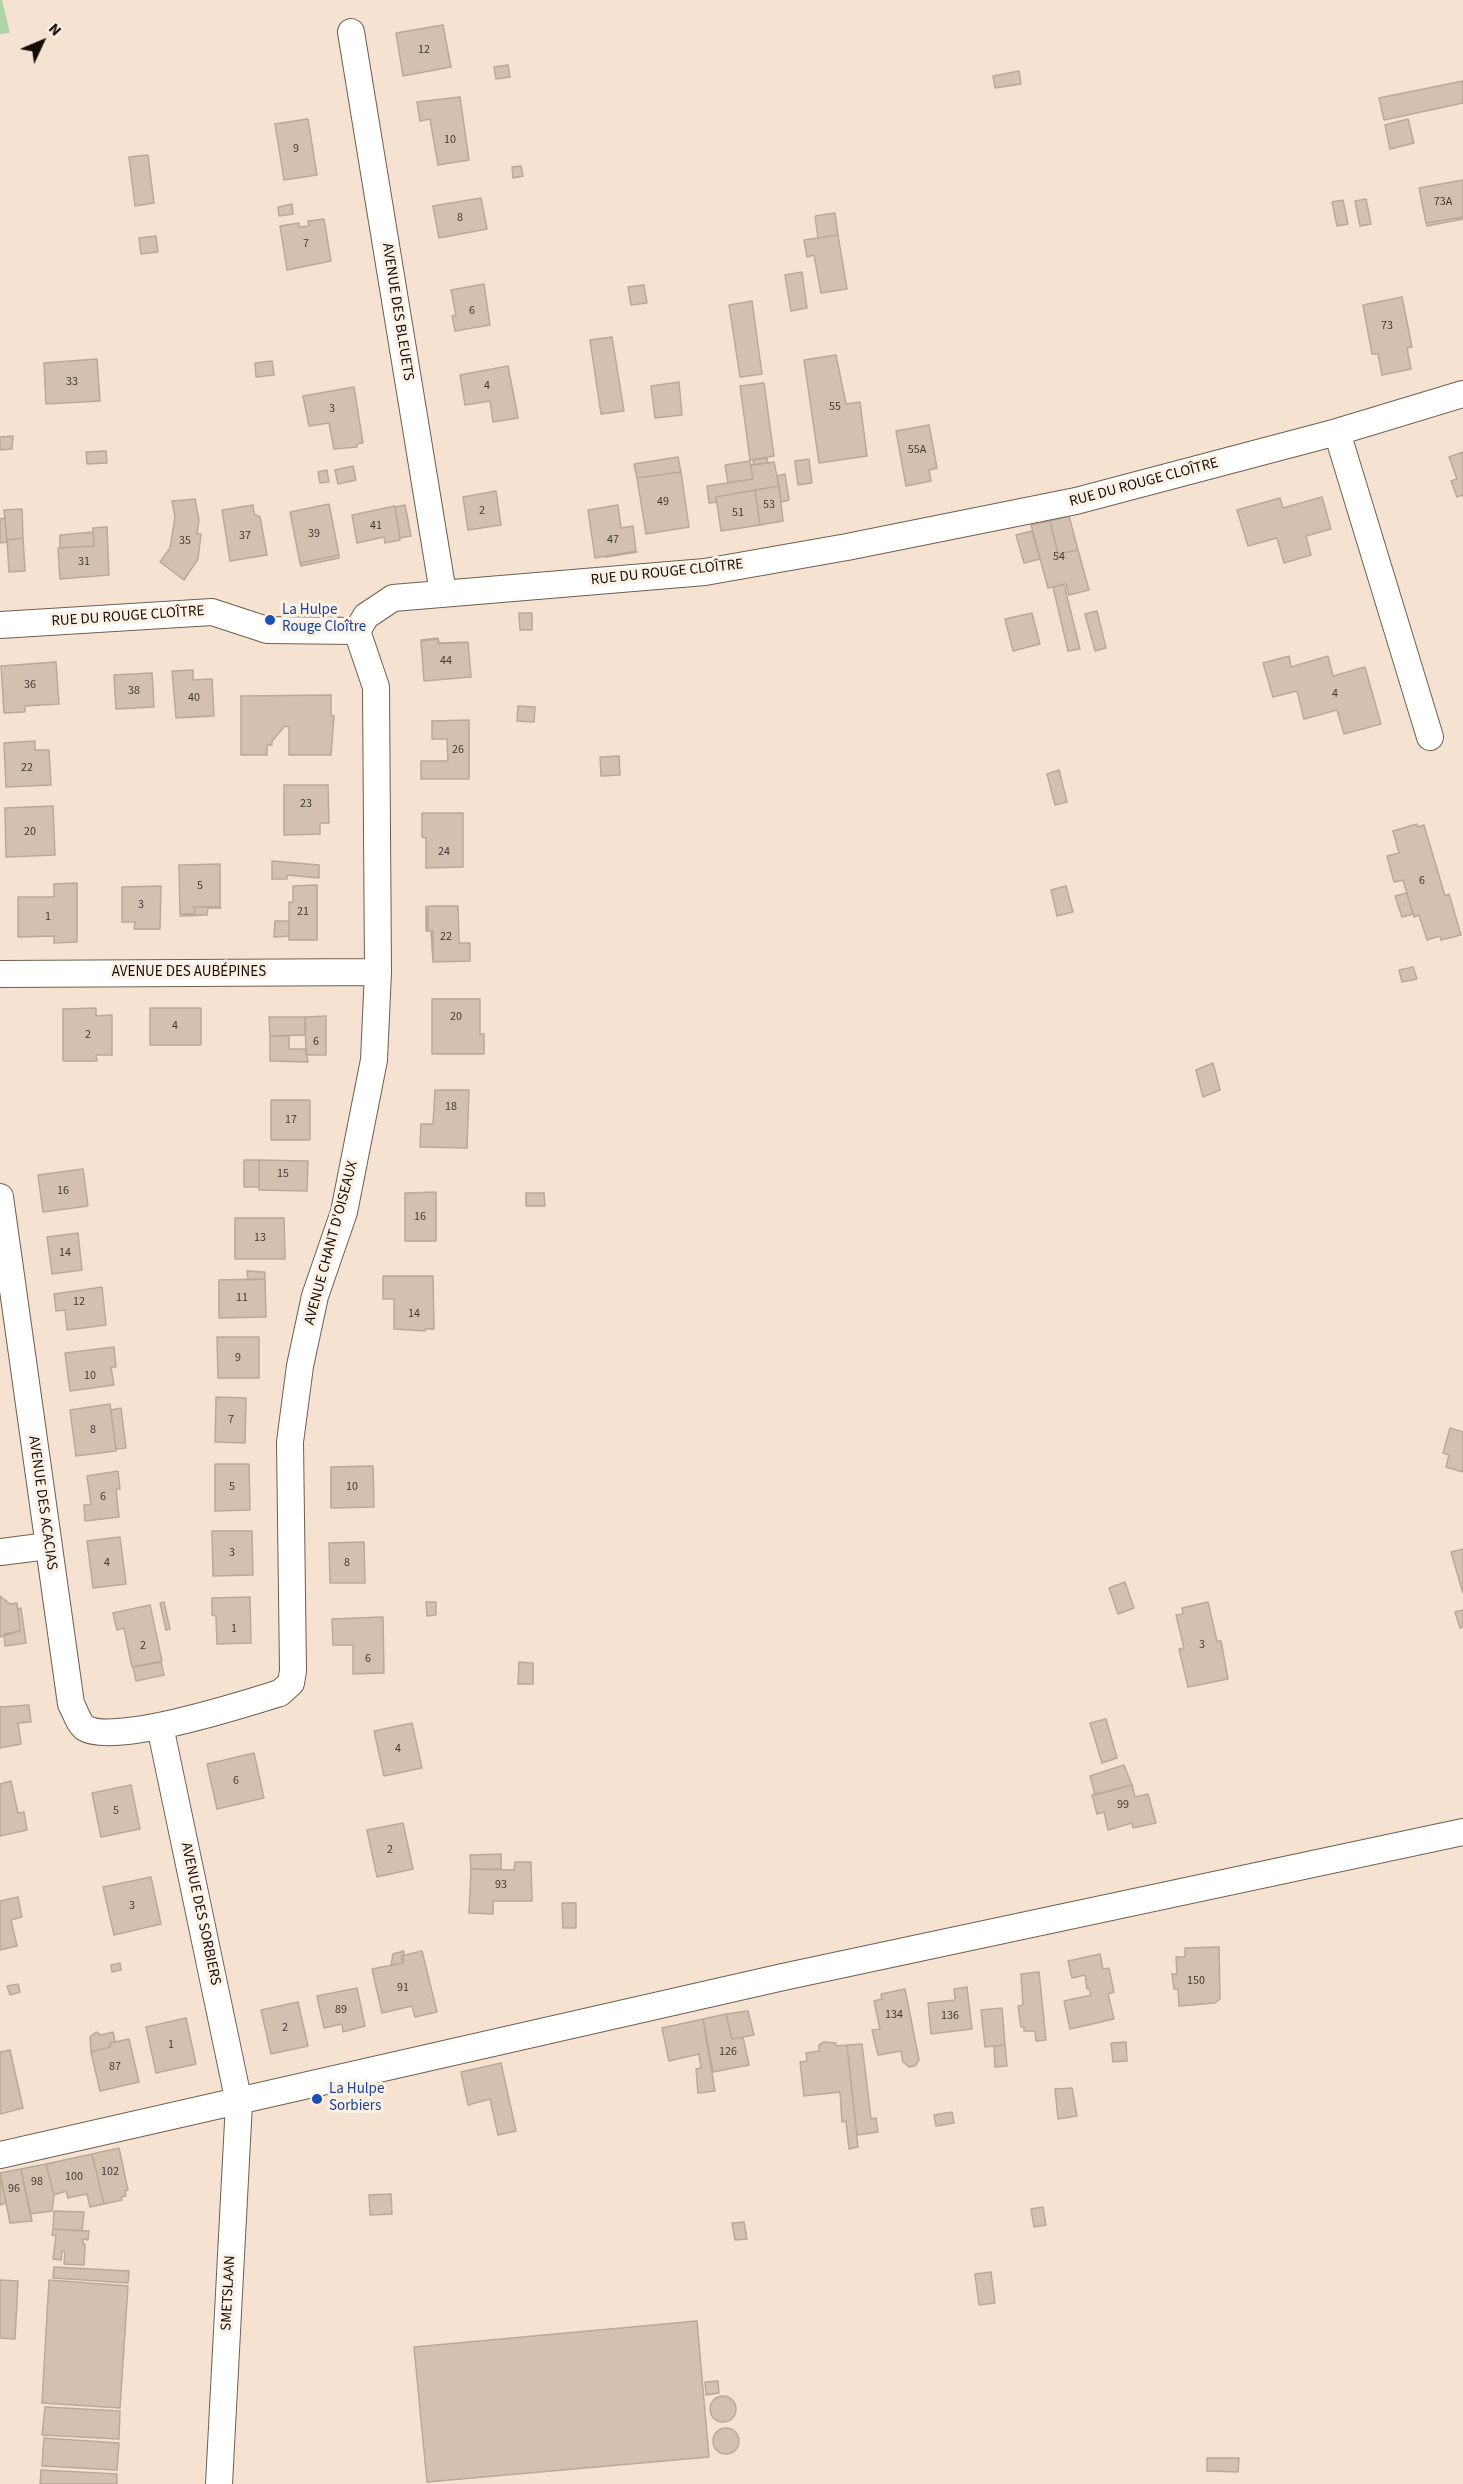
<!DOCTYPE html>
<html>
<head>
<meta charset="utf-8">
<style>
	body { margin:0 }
	#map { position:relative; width:1463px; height:2484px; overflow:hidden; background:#f6e2d0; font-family:"Source Sans 3",sans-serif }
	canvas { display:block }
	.north { position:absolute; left:12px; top:12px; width:60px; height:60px; -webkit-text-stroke:4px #fdf1e6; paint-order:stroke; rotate:46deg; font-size:16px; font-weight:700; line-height:24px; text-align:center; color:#140e08 }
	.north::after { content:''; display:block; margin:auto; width:21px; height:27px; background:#140e08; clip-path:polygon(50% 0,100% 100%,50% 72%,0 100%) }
</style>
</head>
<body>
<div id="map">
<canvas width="1463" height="2484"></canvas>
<div class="north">N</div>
</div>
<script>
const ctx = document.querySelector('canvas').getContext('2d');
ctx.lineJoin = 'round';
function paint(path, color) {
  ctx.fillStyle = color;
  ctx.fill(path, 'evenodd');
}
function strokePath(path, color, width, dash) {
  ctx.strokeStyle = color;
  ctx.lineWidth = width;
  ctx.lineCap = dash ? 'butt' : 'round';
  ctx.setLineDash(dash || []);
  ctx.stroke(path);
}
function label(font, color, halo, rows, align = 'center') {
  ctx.font = font + ' "Source Sans 3",sans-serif';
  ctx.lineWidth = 6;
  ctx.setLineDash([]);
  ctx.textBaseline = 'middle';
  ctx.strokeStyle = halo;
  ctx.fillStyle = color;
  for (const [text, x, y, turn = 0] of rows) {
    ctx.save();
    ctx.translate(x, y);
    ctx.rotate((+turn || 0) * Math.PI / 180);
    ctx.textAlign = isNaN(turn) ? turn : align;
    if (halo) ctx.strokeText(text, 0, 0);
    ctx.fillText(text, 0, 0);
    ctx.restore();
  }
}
paint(new Path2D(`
	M0,0H2L10,33L0,34Z`), '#afd4aa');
const building = new Path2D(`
	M443,25L451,67L403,76L396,33Z
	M508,65L510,77L496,79L494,67Z
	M1019,71L1021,84L995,88L993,76Z
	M1463,81V103L1384,120L1379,98Z
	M460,97L469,160L438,165L430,119L420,121L417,102Z
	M308,119L317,175L284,180L275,124Z
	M1408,119L1414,143L1390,149L1385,125Z
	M148,155L154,203L135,206L129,157Z
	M521,166L523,176L513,178L512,167Z
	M1463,180V217L1426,223L1419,188Z
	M481,198L487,229L439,238L433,206Z
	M1366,199L1371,224L1360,226L1355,201Z
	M1343,200L1348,224L1337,226L1332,202Z
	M292,204L293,214L279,216L278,207Z
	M835,213L838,235L818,238L815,216Z
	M1463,217V219L1427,226L1426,223Z
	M324,219L331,261L287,270L280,226L299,223V227L309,226L308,221Z
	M838,235L847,289L821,293L814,255L807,257L804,240Z
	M156,236L158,252L141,254L139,238Z
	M802,272L807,308L791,311L785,275Z
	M484,284L490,325L455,331L452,316L456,315L451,290Z
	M644,285L647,303L631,305L628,287Z
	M1402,297L1412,347L1407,348L1411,369L1382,375L1378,354H1372L1363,305Z
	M752,301L762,374L740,377L729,305Z
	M612,337L624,411L601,414L590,340Z
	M836,355L846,404L860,402L867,456L819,463L804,360Z
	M97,359L100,401L46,404L44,363Z
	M272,361L274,375L256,377L255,363Z
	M508,366L518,418L493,422L490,401L465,405L460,375Z
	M679,382L682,415L655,418L651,386Z
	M764,383L774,456L750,460L740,386Z
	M354,387L363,443L357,444V447L334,449L329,423L309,426L303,396Z
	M929,425L937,468L929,470L931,481L906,486L896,431Z
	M13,436L12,449L0,450V437Z
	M106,451L107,463L87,464L86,452Z
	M1463,452V497L1462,495L1457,497L1451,481L1457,479L1449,457Z
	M678,457L681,472L637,478L634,464Z
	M767,458L768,463L754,465L753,460Z
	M809,459L812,483L798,485L795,461Z
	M750,461L753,479L728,483L725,465Z
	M774,462L779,486L716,497V502L709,503L707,486L753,479L751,465Z
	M353,466L356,480L338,484L335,470Z
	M327,470L329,482L320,483L318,472Z
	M681,472L689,527L646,534L637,478Z
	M785,474L789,500L781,502L777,476Z
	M779,486L783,521L760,525L755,490Z
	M755,490L760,525L721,531L716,497Z
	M496,491L501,525L468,530L463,497Z
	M1322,497L1331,529L1306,536L1311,555L1284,563L1277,538L1248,546L1237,510L1280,498L1283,508Z
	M195,499L199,520L197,534H201L198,559L184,580L160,562L170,548L175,517L172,501Z
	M329,504L339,555L300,563L290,512Z
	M253,505L254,514L260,517L267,555L230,561L222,510Z
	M405,505L411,536L400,538L395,507Z
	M618,505L621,528L633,526L636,551L595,558L588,510Z
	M395,506L400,540L385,543L384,537L357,543L352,515Z
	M22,509L23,538L7,540L4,510Z
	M1069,516L1078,550L1058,554L1050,521Z
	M5,518L7,542L0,543V519Z
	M1050,521L1058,554L1078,550L1089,590L1069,595L1066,584L1048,588L1031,525Z
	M107,527L109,575L60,579L58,548L94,546L93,528Z
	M1032,531L1040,559L1024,563L1016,535Z
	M93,532L94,546L60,548V535Z
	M23,538L25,571L9,572L7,540Z
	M636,551L637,552L606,557L609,556Z
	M339,555V558L301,566L300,563Z
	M1064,584L1080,649L1068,651L1053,587Z
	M1097,611L1106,648L1095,651L1085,614Z
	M519,613H532V630H520Z
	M1032,613L1040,644L1013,651L1005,619Z
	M438,638L439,643L468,642L438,644V639L421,640Z
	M438,639V644L468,642L471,677L424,681L421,641Z
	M1289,656L1291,667L1328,656L1333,676L1365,667L1381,724L1344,734L1337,710L1304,719L1297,691L1273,697L1263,663Z
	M56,662L59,704L25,706V712L4,713L1,666Z
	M193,670V680L212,679L214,716L176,718L172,671Z
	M152,673L154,707L116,709L114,675Z
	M331,695V715L334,716L331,755H289V727L285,726L272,741V745H267V755H241V696Z
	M518,706L535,707L534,722L517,721Z
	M469,720V779H421V761H448L447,739H432V721Z
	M35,741V750H49L51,785L6,787L4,743Z
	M619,756L620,775L601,776L600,757Z
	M1059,770L1067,802L1055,805L1047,774Z
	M284,785H328L329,823H320V834L284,835Z
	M53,806L55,855L6,857L5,808Z
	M422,813H463V867L426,868V838L422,837Z
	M1417,824L1418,827L1424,825L1445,896L1449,894L1461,935L1441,940L1440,936L1427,940L1419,915L1414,917L1403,880L1394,882L1387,856L1399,853L1393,831Z
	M272,861L319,865V878L287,875V879H272Z
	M220,864V907H194L195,914H180L179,865Z
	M77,883V942L54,943V936L18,937V897H54V884Z
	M317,885V940H289V902H293V886Z
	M161,886L160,929H134L135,922H122V887Z
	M1066,886L1073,912L1057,916L1051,890Z
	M1407,893L1413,914L1402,917L1395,896Z
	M426,906L428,931H433V962L431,931H426Z
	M428,906H458L459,943H470V961L433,962V931H428Z
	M194,907H220L221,908H208L207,915L180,916L195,914Z
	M275,921H289V936L274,937Z
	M1413,967L1417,979L1402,982L1399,970Z
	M432,999H480V1034H484V1054H432Z
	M96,1008V1016L112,1015V1055H96L97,1061H63V1009Z
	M150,1008H201V1045H150Z
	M326,1016V1055H306L305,1017Z
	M269,1017H305V1035L270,1036Z
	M270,1036H289V1049H306L308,1062L270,1061Z
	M1213,1063L1220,1090L1203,1097L1196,1070Z
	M435,1090H469L467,1148L420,1147L421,1124H433Z
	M271,1100H310V1140H271Z
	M244,1160H259V1187H244Z
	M259,1160L308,1161L307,1191L259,1190Z
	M83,1169L88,1206L43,1212L38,1175Z
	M436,1192V1241H405V1193Z
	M526,1193H544L545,1206H526Z
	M235,1218H284L285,1259H235Z
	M78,1233L82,1270L52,1274L47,1237Z
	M247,1271L265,1272V1279L248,1280Z
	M383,1276H433L434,1329H425V1331L394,1329V1299H383Z
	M265,1279L266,1317L219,1318V1280Z
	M102,1287L106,1325L67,1330L65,1310L56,1311L54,1294Z
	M217,1337H259V1378H218Z
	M114,1347L116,1367H111L114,1385L70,1391L65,1353Z
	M216,1397L246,1398L245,1443L215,1442Z
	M110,1404L116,1451L76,1456L70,1410Z
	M121,1408L126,1448L116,1449L111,1410Z
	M1450,1428L1463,1432V1472L1446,1467L1449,1455L1443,1453Z
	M215,1464H249L250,1510L215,1511Z
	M373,1466L374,1507L331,1508V1467Z
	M118,1471L120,1489H116L119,1517L85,1521L84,1505H91L87,1476Z
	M212,1531H252L253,1575L213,1576Z
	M120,1537L126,1584L93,1588L87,1541Z
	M364,1542L365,1583H330L329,1543Z
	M1463,1549V1593L1451,1552Z
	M1125,1582L1134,1608L1118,1614L1109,1588Z
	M0,1596L10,1604L17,1603L20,1631L0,1637Z
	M250,1597L251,1643L217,1644L216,1616L212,1615V1598Z
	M164,1602L170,1629L166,1630L160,1603Z
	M426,1602H436V1615L427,1616Z
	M1208,1602L1217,1641H1221L1228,1679L1188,1687L1179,1649L1184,1648L1176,1615L1183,1614L1182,1608Z
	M150,1605L162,1661L132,1667L124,1628L117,1630L113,1613Z
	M21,1608L26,1643L5,1646L4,1634L20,1631L18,1609Z
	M1463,1610V1627L1460,1628L1455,1612Z
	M383,1617L384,1673L353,1674V1645H333L332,1619Z
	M161,1662L164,1675L136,1681L133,1667Z
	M519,1662L533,1663V1684H518Z
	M29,1705L31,1722L18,1723L21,1744L0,1748V1707Z
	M1106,1719L1117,1758L1102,1763L1090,1723Z
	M412,1723L422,1768L384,1776L374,1731Z
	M254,1753L264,1798L217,1809L207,1764Z
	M1124,1765L1132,1785L1095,1795L1090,1776Z
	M11,1781L18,1813L24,1812L27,1830L0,1836V1784Z
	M131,1785L140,1829L101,1837L92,1793Z
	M1132,1785L1135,1797L1148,1794L1156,1823L1133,1828L1132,1823L1108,1830L1104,1812L1097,1814L1092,1795Z
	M403,1823L413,1869L377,1877L367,1830Z
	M501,1854V1869H471L470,1855Z
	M515,1862H531L532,1901H493V1914L469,1913L471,1869L514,1870Z
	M151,1877L161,1924L114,1935L103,1887Z
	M18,1897L22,1917L11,1920L17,1946L0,1950V1901Z
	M562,1903H576V1928H563Z
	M1219,1947L1220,1999L1215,2003L1179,2006L1178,1989H1174L1172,1974H1177L1176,1957H1185V1948Z
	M404,1951L403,1963L391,1965L393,1954Z
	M422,1951L437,2012L415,2017L412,2006L382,2013L372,1969L403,1963L401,1956Z
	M1100,1954L1103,1969L1109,1968L1114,1992L1108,1994L1114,2019L1070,2029L1064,2001L1091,1995L1089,1988L1087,1989L1085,1975L1072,1978L1068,1961Z
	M120,1963L121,1970L112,1972L111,1965Z
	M1039,1972L1046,2040L1036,2041L1035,2031H1024V2027H1021L1018,2006L1023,2005L1021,1974Z
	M18,1984L20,1992L10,1995L7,1986Z
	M967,1987L972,2029L931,2034L928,2003L955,2000L954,1989Z
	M357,1988L365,2026L343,2032L342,2024L324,2028L317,1996Z
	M905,1989L919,2060L915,2066L909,2067L903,2062L901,2051L878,2055L872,2030L880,2029L874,2001L882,1999L881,1994Z
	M298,2002L308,2046L271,2054L261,2010Z
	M1002,2008L1005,2045L985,2047L981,2010Z
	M748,2011L754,2035L732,2039L726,2014Z
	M726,2014L732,2039L743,2037L749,2065L713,2072L703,2019Z
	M186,2018L196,2064L156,2073L146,2027Z
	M703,2019L715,2091L698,2093L696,2069L701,2068L699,2054L669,2061L662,2028Z
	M96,2032L101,2035L113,2032L115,2042L110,2043V2047L91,2052L90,2037Z
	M129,2039L139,2082L100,2091L91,2052L110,2047V2043Z
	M824,2042L836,2043V2046L847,2045L858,2147L849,2149L846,2121L842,2122L840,2092L804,2096L800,2062L807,2061L806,2053L819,2051V2045Z
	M1126,2042L1127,2061L1113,2062L1111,2043Z
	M862,2044L871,2119L876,2118L878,2132L857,2135L847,2045Z
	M1005,2045L1007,2066L995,2067L994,2046Z
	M10,2050L23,2108L0,2114V2052Z
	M501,2063L516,2131L498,2135L490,2099L468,2105L461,2072Z
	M1072,2088L1077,2116L1058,2119L1055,2089Z
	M952,2112L954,2123L936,2126L934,2115Z
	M119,2148L128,2190L125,2191L126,2196L121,2197L122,2200L104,2204L92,2154Z
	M92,2154L104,2204L90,2207L87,2194L68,2198L66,2191L54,2195L46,2164Z
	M46,2164L54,2195L52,2211L30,2214L21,2169Z
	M21,2169L32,2221L10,2223L0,2173Z
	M0,2175L6,2203L0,2205Z
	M391,2194L392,2214L370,2215L369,2195Z
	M1043,2207L1046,2225L1034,2227L1031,2209Z
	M54,2211L84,2212L82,2231L53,2229Z
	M744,2222L747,2239L735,2240L732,2223Z
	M53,2229L89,2231L88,2240L83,2239V2244H85L84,2265L64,2264L65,2252L62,2251L61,2260L53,2259L56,2236L52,2235Z
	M54,2267L129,2271L128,2283L53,2278Z
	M991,2272L995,2303L979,2305L975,2274Z
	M0,2280L18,2281L15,2339L0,2338Z
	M49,2280L128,2286L120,2408L42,2403Z
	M697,2321L709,2457L427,2482L414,2347Z
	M718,2381L719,2393L706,2395L705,2382Z
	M710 2409a13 13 0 1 1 26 0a13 13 0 1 1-26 0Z
	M45,2407L120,2411L119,2439L42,2435Z
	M713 2441a13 13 0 1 1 26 0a13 13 0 1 1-26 0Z
	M44,2438L119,2443L117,2470L42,2466Z
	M1207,2458H1239L1238,2472L1207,2471Z
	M41,2470L117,2474V2484H40Z`);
paint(building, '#d3c0ae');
strokePath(building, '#bba897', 1.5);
const street = new Path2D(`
	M351,32L443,593
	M1337,432L1430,737
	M0,625L212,612L267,630L357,631
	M357,631L366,616L393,598L705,572L847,547L1076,501L1337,432L1463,394
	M0,974L378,972
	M0,1197L71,1704C75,1711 79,1724 85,1728C114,1746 245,1704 280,1693L291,1683L293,1671L290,1442L300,1366L315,1296L344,1212L374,1060L378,972L376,687L357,631
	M0,1552L48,1546
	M160,1726L239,2103L219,2484
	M0,2155L783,1977L1463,1832`);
strokePath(street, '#6f5f4e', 28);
strokePath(street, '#fff', 26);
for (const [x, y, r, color] of [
	[270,620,6,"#1a4fb4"],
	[317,2099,6,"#1a4fb4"]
]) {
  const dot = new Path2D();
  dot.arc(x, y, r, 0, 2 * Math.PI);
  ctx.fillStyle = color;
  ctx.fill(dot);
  strokePath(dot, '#fdf1e6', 2);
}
label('12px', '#443a32', null, [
	["12",424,50],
	["10",450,140],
	["9",296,149],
	["73A",1443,202],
	["8",460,218],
	["7",306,244],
	["6",472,311],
	["73",1387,326],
	["33",72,382],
	["4",487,386],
	["55",835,407],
	["3",332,409],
	["55A",917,450],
	["49",663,502],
	["53",769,505],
	["2",482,511],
	["51",738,513],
	["41",376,526],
	["39",314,534],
	["37",245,536],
	["47",613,540],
	["35",185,541],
	["54",1059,557],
	["31",84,562],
	["44",446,661],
	["36",30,685],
	["38",134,691],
	["4",1335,694],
	["40",194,698],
	["26",458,750],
	["22",27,768],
	["23",306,804],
	["20",30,832],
	["24",444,852],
	["6",1422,881],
	["5",200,886],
	["3",141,905],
	["21",303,912],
	["1",48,917],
	["22",446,937],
	["20",456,1017],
	["4",175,1026],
	["2",88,1035],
	["6",316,1042],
	["18",451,1107],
	["17",291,1120],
	["15",283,1174],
	["16",63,1191],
	["16",420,1217],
	["13",260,1238],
	["14",65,1253],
	["11",242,1298],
	["12",79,1302],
	["14",414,1314],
	["9",238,1358],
	["10",90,1376],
	["7",231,1420],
	["8",93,1430],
	["5",232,1487],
	["10",352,1487],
	["6",103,1497],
	["3",232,1553],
	["4",107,1563],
	["8",347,1563],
	["1",234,1629],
	["3",1202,1645],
	["2",143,1646],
	["6",368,1659],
	["4",398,1749],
	["6",236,1781],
	["99",1123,1805],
	["5",116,1811],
	["2",390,1850],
	["93",501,1885],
	["3",132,1906],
	["150",1196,1981],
	["91",403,1988],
	["89",341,2010],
	["134",894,2015],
	["136",950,2016],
	["2",285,2028],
	["1",171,2045],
	["126",728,2052],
	["87",115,2067],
	["102",110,2172],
	["100",74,2177],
	["98",37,2182],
	["96",14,2189]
]);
label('15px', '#140e08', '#fdf1e6', [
	["AVENUE DES BLEUETS",397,312,81],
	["RUE DU ROUGE CLOÎTRE",1144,483,-15],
	["RUE DU ROUGE CLOÎTRE",667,573,-6],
	["RUE DU ROUGE CLOÎTRE",128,617,-4],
	["AVENUE DES AUBÉPINES",189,973],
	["AVENUE CHANT D'OISEAUX",332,1243,-75],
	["AVENUE DES ACACIAS",42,1503,82],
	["AVENUE DES SORBIERS",200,1914,78],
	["SMETSLAAN",229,2293,-87]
]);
label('15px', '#164399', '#fdf1e6', [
	["La Hulpe",282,611],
	["Rouge Cloître",282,628],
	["La Hulpe",329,2090],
	["Sorbiers",329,2107]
], 'left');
</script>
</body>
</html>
